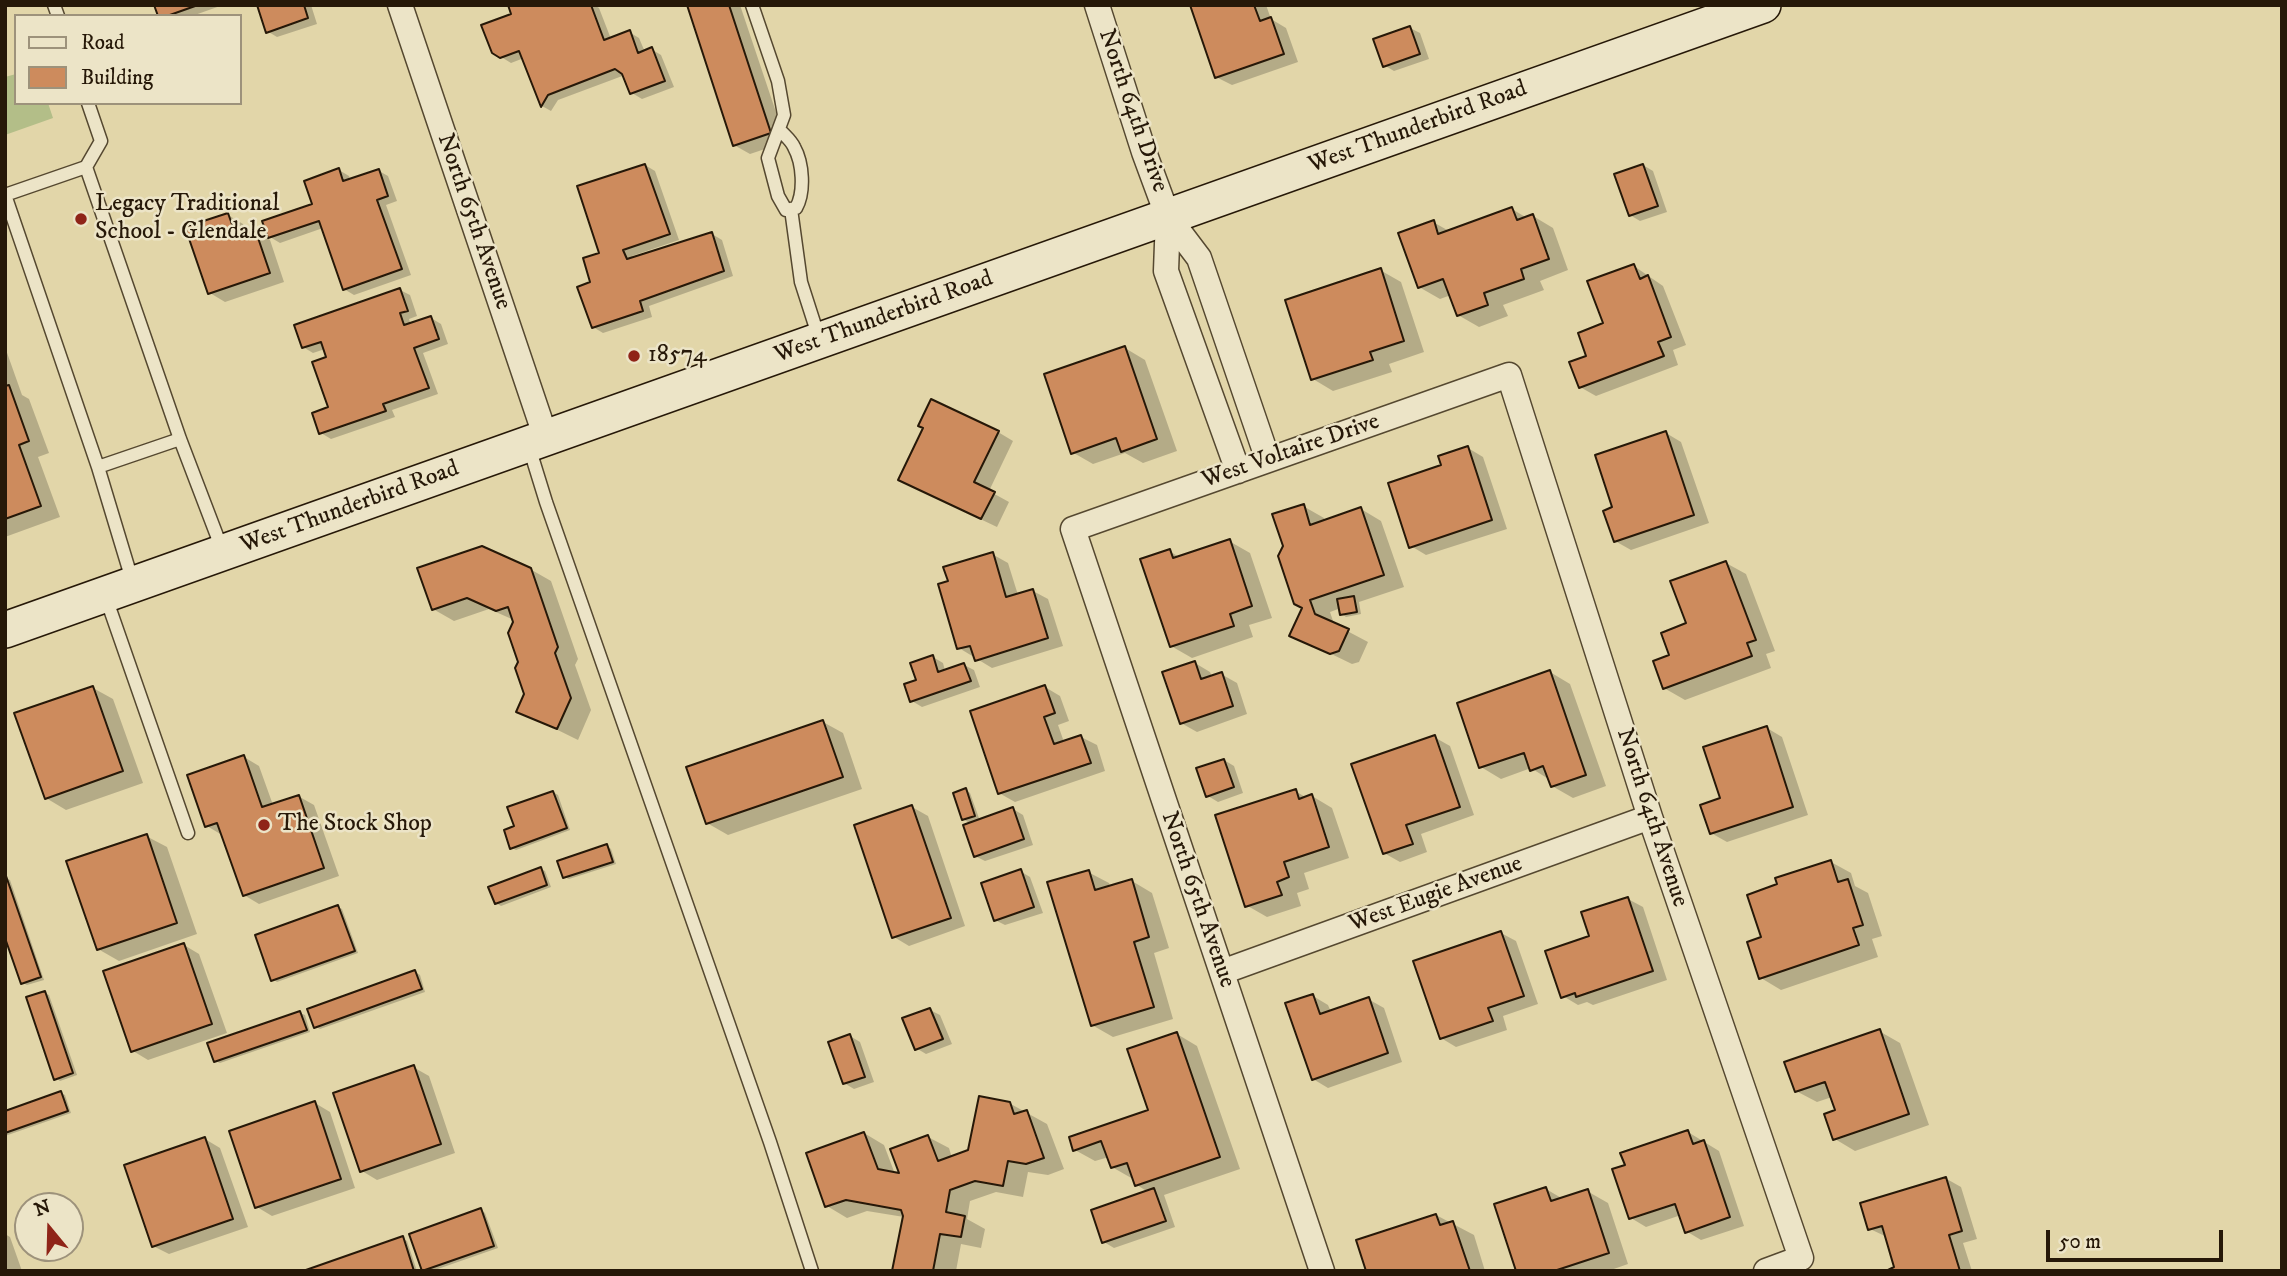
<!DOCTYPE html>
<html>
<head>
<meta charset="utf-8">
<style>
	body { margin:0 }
	#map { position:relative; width:2287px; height:1276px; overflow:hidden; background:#e2d6a9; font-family:"IM FELL DW Pica",serif }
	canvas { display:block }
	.frame { position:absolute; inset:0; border:7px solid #261808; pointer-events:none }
	.legend { position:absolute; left:14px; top:14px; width:228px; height:91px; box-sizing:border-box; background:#ece4c7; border:2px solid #9d927b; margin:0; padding:9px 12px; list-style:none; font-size:21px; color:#261808 }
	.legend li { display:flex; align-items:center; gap:14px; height:35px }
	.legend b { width:35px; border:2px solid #9d927b }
	.north { position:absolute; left:14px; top:1192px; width:70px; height:70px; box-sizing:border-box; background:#ece4c7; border:2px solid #9d927b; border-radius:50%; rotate:341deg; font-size:19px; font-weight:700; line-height:28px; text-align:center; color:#261808 }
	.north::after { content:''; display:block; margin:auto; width:24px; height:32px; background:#8f2418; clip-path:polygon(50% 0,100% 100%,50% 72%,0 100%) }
	.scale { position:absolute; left:2046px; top:1230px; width:177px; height:32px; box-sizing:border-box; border:4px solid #261808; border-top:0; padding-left:9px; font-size:21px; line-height:24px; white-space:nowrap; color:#261808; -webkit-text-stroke:5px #ece4c7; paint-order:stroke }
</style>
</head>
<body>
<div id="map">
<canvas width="2287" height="1276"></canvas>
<div class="frame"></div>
<ul class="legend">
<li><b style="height:9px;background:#ece4c7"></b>Road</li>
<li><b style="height:19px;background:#cd8b5d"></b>Building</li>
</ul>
<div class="north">N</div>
<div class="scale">50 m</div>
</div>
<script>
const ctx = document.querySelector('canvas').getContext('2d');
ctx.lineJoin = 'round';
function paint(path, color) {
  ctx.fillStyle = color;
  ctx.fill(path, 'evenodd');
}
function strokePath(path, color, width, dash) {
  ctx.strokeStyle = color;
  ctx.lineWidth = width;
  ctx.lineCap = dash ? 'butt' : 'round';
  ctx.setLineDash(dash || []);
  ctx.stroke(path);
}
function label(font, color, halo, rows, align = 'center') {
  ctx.font = font + ' "IM FELL DW Pica",serif';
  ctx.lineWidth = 5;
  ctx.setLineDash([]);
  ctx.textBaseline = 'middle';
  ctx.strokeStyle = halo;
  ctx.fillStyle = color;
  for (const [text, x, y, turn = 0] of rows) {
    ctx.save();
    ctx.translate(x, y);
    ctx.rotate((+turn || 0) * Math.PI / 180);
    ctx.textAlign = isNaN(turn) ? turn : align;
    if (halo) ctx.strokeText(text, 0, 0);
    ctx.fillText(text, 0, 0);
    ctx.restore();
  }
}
paint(new Path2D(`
	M16,74V103H48L53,118L5,135V77Z`), '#b3be88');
paint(new Path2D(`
	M156,5H223L192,16H159Z
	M258,5H311L317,24L277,37L267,31Z
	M510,5H594L599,8L611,39L629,32L639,38L645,52L651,49L661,55L674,87L642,99L632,93L625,75L558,100L551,111L542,106L524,58L511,63L493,52L513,15Z
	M688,5H740L786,142L750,154L734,145Z
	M1191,5H1266L1271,19L1286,28L1298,62L1232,85L1216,77Z
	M1410,28L1420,33L1429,59L1394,71L1384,65Z
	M645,165L655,171L679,240L632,256L633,259L712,234L722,240L733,276L649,306L652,317L603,333L593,327L592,283L601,254Z
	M1643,165L1653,171L1667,212L1640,221L1630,215Z
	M339,170L349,176L350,180L379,171L388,176L397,201L386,205L411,275L354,295L344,289L323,228L280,243L270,237L314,205Z
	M1512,209L1527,218L1533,216L1553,228L1568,270L1540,281L1544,290L1503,305L1508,316L1479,327L1458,315L1451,295L1440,299L1419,287L1433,222L1449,231Z
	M228,215L243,224L247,234L255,231L270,240L284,282L225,302L210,293Z
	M1634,266L1663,286L1686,345L1673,350L1678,365L1596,396L1580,387L1588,357Z
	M1380,270L1401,282L1424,352L1389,364L1392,372L1333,391L1313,379Z
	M400,290L410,295L417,316L409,319L411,325L431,318L441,324L448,344L423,353L438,394L392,410L395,417L331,439L321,433L331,408L328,358L325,349L313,353L303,347Z
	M5,347L22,395L29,399L49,453L38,457L60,517L5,537Z
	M1125,348L1145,360L1177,451L1143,463L1125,453L1093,464L1072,452Z
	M998,432L1013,441L989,491L1009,502L997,527L915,488Z
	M1666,433L1681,442L1709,523L1631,550L1615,541V508Z
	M1468,448L1483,457L1507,529L1426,555L1411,546Z
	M1303,506L1324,518L1325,522L1361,509L1381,521L1404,587L1359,602L1361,614L1346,617L1342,614L1341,608L1330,612L1334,624L1368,642L1359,662L1352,664L1292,635L1304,608Z
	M1229,541L1250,553L1272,618L1249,625L1253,637L1192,658L1171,646L1169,551L1181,558Z
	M992,554L1008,563L1018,595L1033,591L1048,599L1063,646L992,668L959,648L950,582Z
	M1726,563L1746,574L1775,651L1766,654L1771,668L1685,700L1664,688L1671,656Z
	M530,569L551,581L578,659L575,665L591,710L578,740L519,711L526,694L514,620L489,609L454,621L433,609Z
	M933,657L943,663L945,671L964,665L974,670L980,687L922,707L912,701L918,681Z
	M1195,663L1210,672L1212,677L1221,674L1237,683L1247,714L1197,732L1181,723Z
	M1550,672L1570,684L1606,786L1573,798L1552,786L1550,780L1531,768L1501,779L1481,767Z
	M1045,687L1060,696L1069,721L1058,725L1064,742L1081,737L1097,745L1105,771L1015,802L999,793Z
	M93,688L113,699L143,783L66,810L46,798Z
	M823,722L843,733L862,789L728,835L707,823Z
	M1767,728L1782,737L1808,815L1727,842L1711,833L1722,799Z
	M1434,737L1450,746L1474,815L1421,834L1427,852L1400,862L1384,853Z
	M244,757L259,766L273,805L298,796L314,805L339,876L259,904L244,895L222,835L207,826Z
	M1224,760L1234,766L1243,793L1218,802L1208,796Z
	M966,790L970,793L980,821L1013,809L1023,815L1033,845L985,861L975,856L971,824L963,819Z
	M1295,791L1307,798L1312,796L1332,808L1349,858L1304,873L1309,889L1297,893L1301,906L1267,917L1246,905Z
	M553,792L558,795L570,830L516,850L512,848L516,827Z
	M912,807L928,816L965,926L909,946L894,937Z
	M146,836L167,847L197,934L119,961L98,949Z
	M607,846L611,849L616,864L569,879L564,877Z
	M1831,862L1851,873L1855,886L1868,893L1882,936L1872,939L1878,957L1781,990L1761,978L1764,938L1779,886Z
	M541,869L545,871L551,887L501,906L496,903Z
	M1020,871L1030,877L1043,913L1005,925L995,920Z
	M1088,872L1109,883L1110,887L1132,881L1152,893L1169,948L1154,953L1173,1019L1113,1037L1092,1025Z
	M5,878L10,880L44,980L27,985L23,983L5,933Z
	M1628,899L1643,907L1667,980L1593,1005L1587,1002L1578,1005L1563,996L1591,938Z
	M338,907L342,909L358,953L277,982L273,979Z
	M1501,933L1516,941L1538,1004L1503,1016L1507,1030L1456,1047L1441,1038Z
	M184,945L199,954L227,1033L148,1060L133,1051Z
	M415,972L420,975L425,992L320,1029L316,1027Z
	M44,993L49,995L77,1075L60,1081L56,1078Z
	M1313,996L1328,1005L1331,1012L1368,999L1384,1008L1402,1062L1328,1088L1313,1079Z
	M930,1010L940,1015L952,1044L926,1054L916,1048Z
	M300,1013L305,1015L310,1032L220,1063L215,1061Z
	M1879,1031L1900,1043L1929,1125L1855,1151L1835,1139L1837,1111L1832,1097L1817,1102L1796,1091Z
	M1177,1034L1197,1046L1240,1169L1164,1195L1175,1227L1114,1248L1104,1242L1148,1192L1137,1185L1133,1179L1112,1167L1109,1157L1095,1161L1075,1150L1150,1111Z
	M850,1036L860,1042L874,1082L854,1089L844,1083Z
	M413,1067L429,1076L455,1153L377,1180L362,1171Z
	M61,1093L65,1095L71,1113L5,1136V1112Z
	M315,1103L330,1112L355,1188L272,1216L257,1207Z
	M1009,1103L1047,1124L1064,1169L1048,1175L1028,1172L1023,1197L996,1192L970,1201L967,1219L985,1229L981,1248L961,1244L956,1271H894L904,1217L867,1211L847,1218L827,1206L864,1133L884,1145L895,1174L901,1176L928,1137L949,1148L952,1158L970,1151Z
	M1688,1132L1719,1151L1744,1226L1701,1240L1686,1231L1681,1215L1646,1227L1631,1218L1627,1166Z
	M205,1139L220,1148L248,1227L169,1254L153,1246Z
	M1945,1178L1961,1187L1977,1239L1963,1243L1972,1271H1888L1897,1268L1887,1237L1870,1229Z
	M1546,1189L1563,1199L1587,1191L1608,1203L1628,1264L1608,1271H1518Z
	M481,1210L485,1213L498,1248L432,1271L424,1270Z
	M1436,1215L1474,1235L1485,1271H1368Z
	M5,1234L10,1237L22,1271H5Z
	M402,1238L407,1241L417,1271H308Z`), '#0003');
const building = new Path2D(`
	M154,5H198L167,16H158Z
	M257,5H304L308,18L266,33Z
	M508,5H591L604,40L630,30L638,53L652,47L665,81L630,94L622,74L615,69L548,95L541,107L519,51L500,58L492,53L481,25L511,14Z
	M687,5H729L771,133L733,146Z
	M1190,5H1254L1260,21L1271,17L1284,54L1215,78Z
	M1410,26L1420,54L1383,67L1373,39Z
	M645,164L670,234L623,250L627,259L712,232L724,271L640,301L643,311L592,328L577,287L590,282L583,258L599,253L577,186Z
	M1643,164L1658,206L1629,216L1614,174Z
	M339,168L343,181L379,169L388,196L377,200L402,269L343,290L319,221L268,238L262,221L312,204L304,181Z
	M1512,207L1517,220L1533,214L1549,259L1521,269L1524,279L1484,293L1488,305L1457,316L1443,279L1418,288L1398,233L1434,220L1438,234Z
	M228,213L236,236L255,229L270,273L208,294L185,227Z
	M1634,264L1640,279L1648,275L1671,337L1658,342L1664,356L1579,388L1569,362L1586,356L1578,333L1603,323L1587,281Z
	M1381,268L1404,341L1370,352L1373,360L1311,380L1285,300Z
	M400,288L408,311L400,313L404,325L431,316L439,339L414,348L429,388L383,404L386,411L319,434L312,413L328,407L312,362L326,357L321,342L302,348L294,325Z
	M1125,346L1157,439L1121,452L1116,438L1071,454L1044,374Z
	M9,385L29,441L19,445L41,506L5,519V386Z
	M931,399L999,431L974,482L995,492L981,519L898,480L923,428L918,426Z
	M1666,431L1694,515L1614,542L1603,511L1612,507L1595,455Z
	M1468,446L1492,520L1409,548L1388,483L1441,465L1438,456Z
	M1304,504L1310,525L1361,507L1384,575L1310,600L1315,614L1349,629L1339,651L1330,654L1289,636L1302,608L1294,604L1278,556L1283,546L1272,514Z
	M1230,539L1252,606L1230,614L1234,626L1170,647L1140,559L1170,549L1173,558Z
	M482,546L531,568L558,647L555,653L571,698L557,729L516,712L524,694L515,668L518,662L508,633L513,622L508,607L496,611L467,598L432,610L417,568Z
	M993,552L1006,597L1033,589L1048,638L975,661L970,646L957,649L938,584L948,581L943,567Z
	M1726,561L1756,640L1747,643L1752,656L1663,689L1653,661L1669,655L1661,633L1686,623L1670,581Z
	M1354,596L1357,612L1340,615L1337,599Z
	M933,655L938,672L964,663L971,681L910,702L904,684L916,680L910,663Z
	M1195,661L1201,679L1222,672L1233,706L1180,724L1162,672Z
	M1550,670L1586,775L1551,787L1543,766L1530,771L1524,753L1479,768L1457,703Z
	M1045,685L1055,713L1044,717L1054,744L1081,735L1091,763L998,794L970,711Z
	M93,686L123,771L45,799L14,713Z
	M823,720L843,777L706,824L686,767Z
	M1767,726L1793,807L1710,834L1700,805L1720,798L1703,747Z
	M1435,735L1460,807L1406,825L1413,844L1383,854L1351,764Z
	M244,755L262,807L299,795L324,868L243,896L217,823L205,827L187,775Z
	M1224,759L1234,787L1206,797L1196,768Z
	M966,788L975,816L962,820L953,793Z
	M1296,789L1299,799L1312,794L1329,847L1284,862L1289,877L1277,882L1282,895L1245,907L1215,815Z
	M553,791L567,828L510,849L504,830L514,826L507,807Z
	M912,805L951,918L892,938L854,825Z
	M1013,807L1024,839L974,857L963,825Z
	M147,834L177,923L97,950L66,861Z
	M607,844L613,862L563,878L557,861Z
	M1831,860L1838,882L1848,879L1863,925L1853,928L1859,945L1759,979L1747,942L1761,937L1747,895L1777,884L1775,878Z
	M541,867L547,885L495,904L488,887Z
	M1021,869L1034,907L994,921L981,883Z
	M1089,870L1095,890L1132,879L1149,937L1134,942L1154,1007L1091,1026L1047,882Z
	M6,876L41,977L21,984L5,938Z
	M1628,897L1653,971L1576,997L1575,993L1561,998L1545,951L1589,936L1581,912Z
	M338,905L355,951L271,981L255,935Z
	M1501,931L1524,996L1488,1008L1493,1021L1440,1039L1413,961Z
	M184,943L212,1024L131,1052L103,971Z
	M415,970L422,989L314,1028L307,1009Z
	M45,991L73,1073L54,1080L26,997Z
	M1313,994L1320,1014L1369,997L1388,1053L1312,1080L1285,1003Z
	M930,1008L943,1039L915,1050L902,1018Z
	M300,1011L307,1030L214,1062L207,1043Z
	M1880,1029L1909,1114L1833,1140L1824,1114L1835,1110L1825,1082L1795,1092L1784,1062Z
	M1177,1032L1220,1157L1135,1186L1127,1163L1111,1168L1101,1141L1073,1151L1069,1137L1148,1110L1127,1049Z
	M850,1034L865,1077L843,1084L828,1042Z
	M414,1065L441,1144L360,1172L333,1093Z
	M61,1091L68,1111L5,1133V1111Z
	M979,1096L1010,1102L1014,1114L1027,1110L1044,1158L1026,1164L1008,1161L1003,1186L975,1181L950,1190L946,1212L965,1216L961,1237L940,1234L933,1271H892L903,1216L901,1210L846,1200L825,1207L806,1153L864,1132L878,1169L899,1173L890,1149L928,1135L938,1161L968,1150Z
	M315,1101L341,1179L255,1208L229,1131Z
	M1688,1130L1693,1144L1704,1140L1730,1217L1685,1233L1675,1204L1629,1219L1612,1169L1625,1165L1620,1153Z
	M205,1137L233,1219L152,1247L124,1165Z
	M1946,1177L1962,1231L1949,1235L1960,1271H1886L1894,1267L1882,1226L1868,1230L1860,1203Z
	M1546,1187L1551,1201L1588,1189L1609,1253L1554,1271H1516L1494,1204Z
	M1154,1188L1166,1221L1102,1243L1091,1210Z
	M481,1208L494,1246L422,1271L409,1234Z
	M1436,1214L1440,1225L1453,1221L1470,1271H1366L1356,1240Z
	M403,1236L414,1271H303Z`);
paint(building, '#cd8b5d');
strokePath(building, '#261808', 2);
const service = new Path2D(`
	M54,5L58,16
	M752,5L778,81L784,115L768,158L778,196L786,210L796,208C805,192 803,163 794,147C791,140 784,135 779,129
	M86,167L180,439L222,549
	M5,195L98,467L133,583
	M5,195L86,167L101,141L88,103
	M791,209L801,282L819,338
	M529,447L546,502L770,1142L812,1271
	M98,467L180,439
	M105,595L188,833`);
const minor = new Path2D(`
	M400,5L546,438
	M1097,5L1144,152L1168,217L1199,258L1268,460
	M1168,217L1166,271L1238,471
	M1222,972L1650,817
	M1322,1271L1073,529L1509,375L1650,817L1801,1258L1766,1271`);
const secondary = new Path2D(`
	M5,630L1763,5`);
strokePath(service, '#554830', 15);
strokePath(minor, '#554830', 27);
strokePath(secondary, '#261808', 38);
strokePath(service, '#ece4c7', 12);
strokePath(minor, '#ece4c7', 24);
strokePath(secondary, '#ece4c7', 35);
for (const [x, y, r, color] of [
	[81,219,7,"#8f2418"],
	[634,356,7,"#8f2418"],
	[264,825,7,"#8f2418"]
]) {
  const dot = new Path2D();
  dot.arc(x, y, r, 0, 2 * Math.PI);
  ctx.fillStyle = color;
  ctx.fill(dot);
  strokePath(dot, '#ece4c7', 2.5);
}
label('24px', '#261808', '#ece4c7', [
	["North 64th Drive",1132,111,71],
	["West Thunderbird Road",1418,128,-20],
	["North 65th Avenue",473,222,71],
	["West Thunderbird Road",884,318,-20],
	["West Voltaire Drive",1291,452,-19],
	["West Thunderbird Road",350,508,-20],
	["North 64th Avenue",1651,818,72],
	["West Eugie Avenue",1436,895,-20],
	["North 65th Avenue",1197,900,71]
]);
label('24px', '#261808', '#ece4c7', [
	["Legacy Traditional",95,205],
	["School - Glendale",95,233],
	["18574",648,356],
	["The Stock Shop",278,825]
], 'left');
</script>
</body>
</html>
